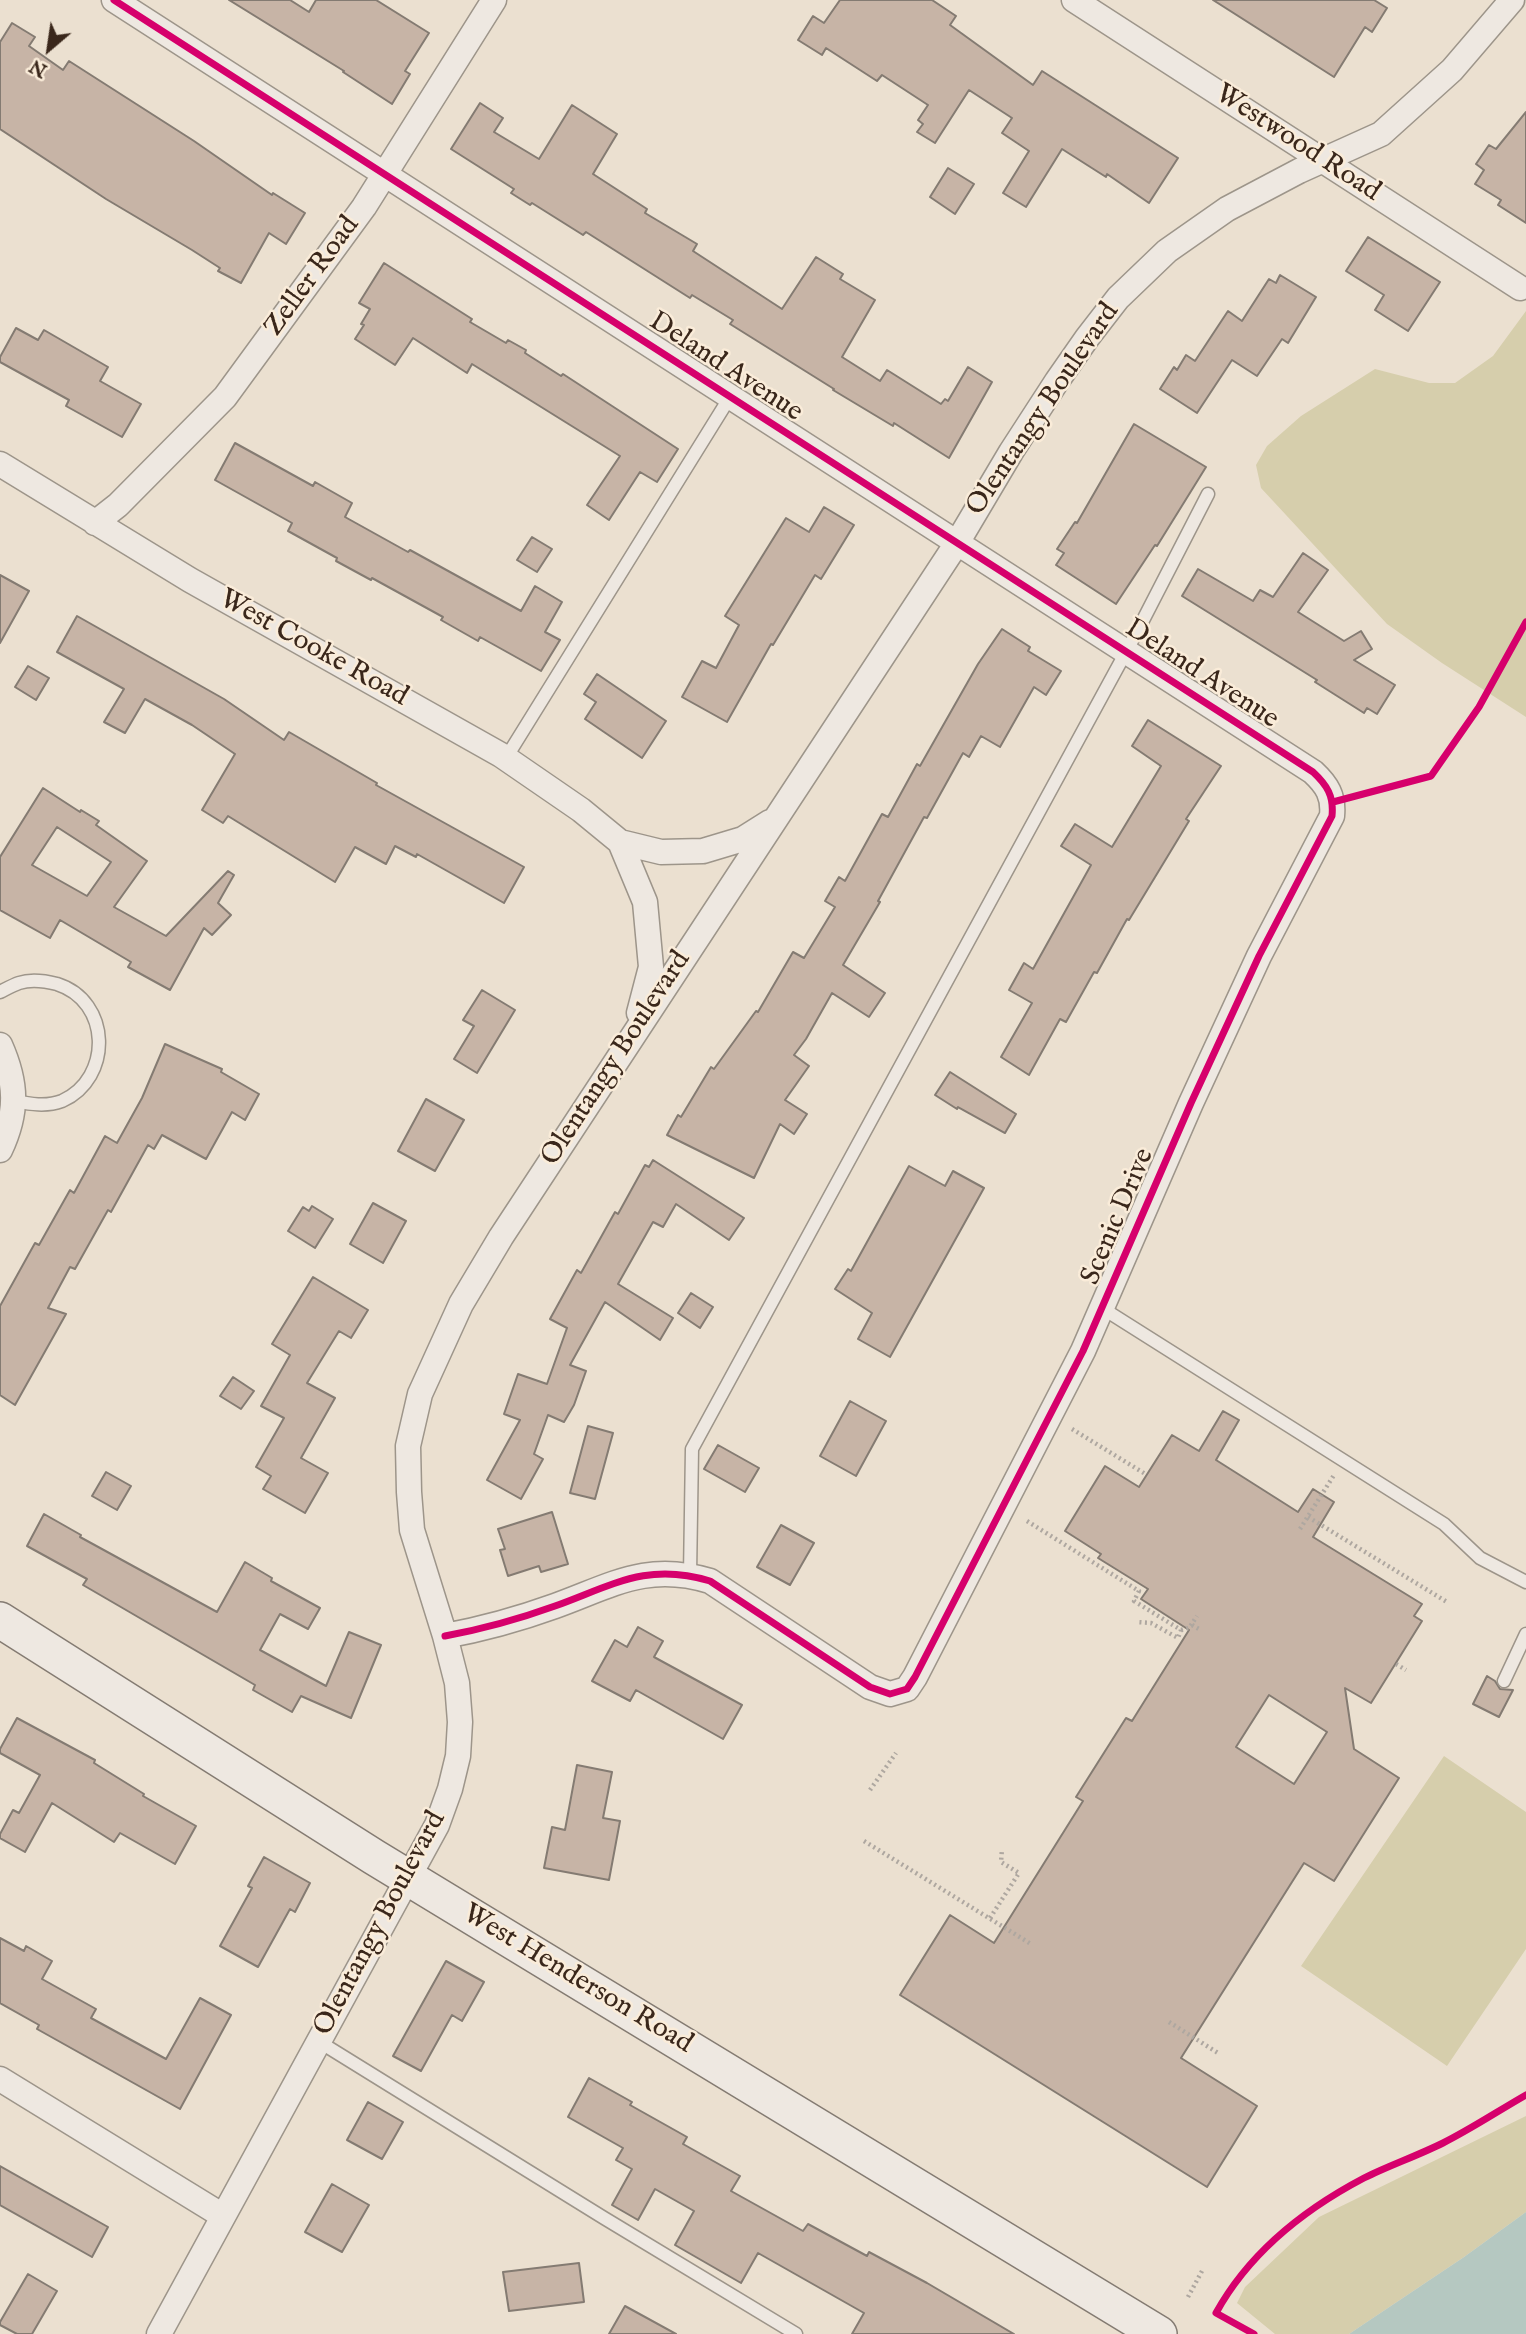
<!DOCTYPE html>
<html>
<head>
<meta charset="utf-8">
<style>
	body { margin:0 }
	#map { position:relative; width:1526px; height:2334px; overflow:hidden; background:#ebe0d0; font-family:"IM FELL English",serif }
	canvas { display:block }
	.north { position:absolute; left:14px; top:14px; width:70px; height:70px; -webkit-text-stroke:5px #faecd9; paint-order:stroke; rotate:209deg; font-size:19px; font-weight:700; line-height:28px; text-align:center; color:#3a271b }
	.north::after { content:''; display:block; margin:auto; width:24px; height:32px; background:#3a271b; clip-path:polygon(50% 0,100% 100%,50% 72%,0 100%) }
</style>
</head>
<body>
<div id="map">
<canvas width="1526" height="2334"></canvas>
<div class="north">N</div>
</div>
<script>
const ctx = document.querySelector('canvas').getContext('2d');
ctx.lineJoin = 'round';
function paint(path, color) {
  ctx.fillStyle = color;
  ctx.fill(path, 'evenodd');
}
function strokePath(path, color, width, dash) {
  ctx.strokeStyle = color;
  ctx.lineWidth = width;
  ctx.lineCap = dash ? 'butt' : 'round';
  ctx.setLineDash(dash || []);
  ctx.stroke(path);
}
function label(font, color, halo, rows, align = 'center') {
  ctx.font = font + ' "IM FELL English",serif';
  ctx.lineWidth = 5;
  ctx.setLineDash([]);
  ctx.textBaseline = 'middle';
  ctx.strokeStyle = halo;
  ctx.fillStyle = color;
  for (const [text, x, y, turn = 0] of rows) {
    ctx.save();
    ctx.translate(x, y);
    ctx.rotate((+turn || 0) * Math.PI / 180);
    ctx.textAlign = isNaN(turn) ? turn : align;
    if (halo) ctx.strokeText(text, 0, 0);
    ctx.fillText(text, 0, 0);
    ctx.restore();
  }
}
paint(new Path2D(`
	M1526,311V717L1442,663L1387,624L1261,488L1256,465L1267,446L1301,416L1375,369L1429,383H1455L1493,356Z
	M1444,1756L1526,1812V1949L1447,2066L1301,1966Z
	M1526,2116V2212L1464,2257L1349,2334H1275L1237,2303L1245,2287L1319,2217Z`), '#d6ceac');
paint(new Path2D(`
	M1526,2212V2334H1349L1464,2257Z`), '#b5c8c1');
const building = new Path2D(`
	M229,0H290L309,12L316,0H376L429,33L405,71L410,74L392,104L343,72L344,71Z
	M840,0H932L956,16L950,25L1033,85L1042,71L1178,158L1149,203L1107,174L1106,177L1062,149L1026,207L1003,193L1029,151L1002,133L1012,118L969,90L935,143L917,132L923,124L918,120L928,105L882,75L877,81L826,48L822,55L798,40L813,16L824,23Z
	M1213,0H1374L1387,8L1372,32L1365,27L1334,77Z
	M12,23L35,37L29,46L63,70L69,61L194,141L272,195L273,193L305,213L286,244L269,233L241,283L218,271L220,268L192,250L106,199L0,129V42Z
	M480,103L503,118L494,132L539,159L572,105L617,134L593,174L647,209L645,213L697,244L693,251L782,309L816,257L843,274L840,279L875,300L842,357L880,381L887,370L941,404L945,399L948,401L968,367L992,382L949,458L894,423L893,426L833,390L834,389L730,324L733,320L692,295L690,298L586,232L583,235L532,203L530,205L511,193L514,189L451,149Z
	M1526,112V223L1498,205L1501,200L1475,184L1484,170L1476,164L1489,145L1496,149Z
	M948,168L974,184L955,214L930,197Z
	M1368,237L1440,282L1408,331L1375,310L1384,295L1346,271Z
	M384,263L472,319L470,322L506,343L508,340L526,350L525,353L561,376L563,374L678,449L657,482L640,472L609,520L587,505L620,456L472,364L467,373L413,338L395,365L355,339L364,325L361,324L370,309L359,303Z
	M1280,275L1316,297L1288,343L1282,339L1257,376L1232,360L1197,413L1160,389L1174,367L1177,370L1186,355L1195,361L1228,311L1242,321L1269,279L1276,283Z
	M16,328L38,340L44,330L108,367L100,381L141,404L122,437L66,406L69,400L0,362V357Z
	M1134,424L1206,467L1157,546L1155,545L1116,604L1056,565L1064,553L1057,549L1075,522L1077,523Z
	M235,443L313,486L315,482L352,503L345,517L408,552L410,550L521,611L535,586L562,602L545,632L560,640L541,671L480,637L478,641L441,620L443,617L372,578L371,580L336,561L337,558L288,531L292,523L215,480Z
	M824,507L854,525L821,579L815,575L773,645L771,644L727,722L682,697L702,661L716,668L739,625L725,616L786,518L809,532Z
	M532,537L552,549L537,572L517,560Z
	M1303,553L1328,570L1298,612L1344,641L1361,631L1372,649L1354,660L1395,685L1377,714L1367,708L1364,713L1315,682L1317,680L1182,596L1198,569L1253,601L1260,590L1273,597Z
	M0,575L29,591L0,643Z
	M77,616L224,699L284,740L289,732L377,783L376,785L524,867L504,903L417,854L416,857L395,846L386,864L355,847L335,882L228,816L223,823L202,810L235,754L192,725L145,699L125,733L104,722L124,689L57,652Z
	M1002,629L1030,647L1028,651L1061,671L1046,695L1034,687L1000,747L981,736L969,757L963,753L927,818L924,817L878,901L880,902L843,965L885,993L869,1017L832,993L806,1039L794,1055L809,1066L785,1100L807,1114L794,1134L780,1124L754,1178L667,1135L678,1115L681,1117L711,1067L714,1069L756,1011L758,1012L793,952L804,958L835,907L825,901L839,877L845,881L882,814L888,817L917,764L920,766L978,664Z
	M28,666L49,678L36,700L15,687Z
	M597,674L666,721L642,758L585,719L596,702L584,694Z
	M1148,720L1221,766L1186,819L1189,821L1129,920L1127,919L1097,973L1094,972L1066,1022L1060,1019L1029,1075L1001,1057L1032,1003L1009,990L1024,963L1033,969L1091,865L1061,846L1075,824L1112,847L1161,766L1132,746Z
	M43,788L80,812L81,810L99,821L96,825L147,861L114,907L166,936L228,871L234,875L218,903L231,915L212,935L204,928L170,990L128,967L131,962L60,920L50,938L0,910V857ZM57,827L111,862L87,896L32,865Z
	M482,990L515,1010L477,1073L454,1059L474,1026L463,1020Z
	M165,1044L222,1069L221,1072L259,1094L245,1120L232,1112L206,1159L162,1135L154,1149L148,1145L111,1212L108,1210L75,1269L70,1267L48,1308L66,1314L15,1405L0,1395V1306L35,1243L39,1245L70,1190L74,1193L105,1136L117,1143L142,1098Z
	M950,1072L1016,1114L1005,1133L958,1107L957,1109L935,1095Z
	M426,1099L464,1120L435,1171L398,1151Z
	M653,1160L744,1218L729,1240L676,1204L663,1227L653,1222L618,1284L673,1318L660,1340L605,1302L570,1365L586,1371L574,1405L564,1422L548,1415L534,1454L543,1459L521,1499L487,1480L520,1420L504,1414L518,1374L547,1384L567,1328L550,1319L577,1270L581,1273L615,1212L618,1214L645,1165L649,1167Z
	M909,1166L945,1186L953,1171L984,1188L890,1357L858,1339L872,1313L835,1289L848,1269L851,1271Z
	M373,1203L406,1221L383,1263L350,1244Z
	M312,1206L333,1219L315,1248L288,1231L303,1207L309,1211Z
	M313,1277L368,1310L351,1338L339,1331L307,1383L335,1398L301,1458L328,1473L305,1513L263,1489L271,1476L256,1467L284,1418L261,1406L290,1355L272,1344Z
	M691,1293L713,1307L700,1328L678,1313Z
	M233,1377L254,1391L241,1409L220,1396Z
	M850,1401L886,1421L856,1476L820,1456Z
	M1223,1411L1239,1420L1216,1460L1298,1512L1313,1489L1334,1502L1313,1537L1422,1604L1414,1616L1422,1621L1371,1703L1345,1688L1354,1749L1399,1778L1334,1881L1304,1863L1181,2058L1257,2106L1207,2187L900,1995L950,1915L994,1943L1083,1801L1076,1797L1126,1718L1132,1721L1189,1630L1141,1599L1148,1589L1098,1558L1101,1554L1065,1531L1105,1466L1139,1487L1172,1435L1199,1451ZM1269,1695L1327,1732L1294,1784L1236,1747Z
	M588,1426L613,1433L595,1499L570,1493Z
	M718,1445L759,1468L745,1492L704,1469Z
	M106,1472L131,1486L117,1510L92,1496Z
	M552,1512L568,1564L541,1572L539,1566L508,1576L500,1550L505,1549L498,1529Z
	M44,1514L81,1535L80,1537L217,1612L245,1562L272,1578L271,1581L320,1608L308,1629L280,1614L260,1650L326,1686L349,1632L381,1645L351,1718L301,1696L292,1712L253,1690L255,1685L83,1585L87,1579L27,1546Z
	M781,1525L814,1543L790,1585L757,1567Z
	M638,1627L663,1641L654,1657L742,1705L723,1739L636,1690L630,1701L592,1681L615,1640L627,1647Z
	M1487,1676L1495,1681L1500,1689L1513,1690L1499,1717L1473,1704Z
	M17,1718L95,1760L94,1763L144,1794L143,1796L196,1826L175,1864L120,1833L114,1842L52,1803L25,1852L0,1838V1834L13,1810L19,1813L40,1775L0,1753V1749Z
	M577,1765L612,1772L603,1818L620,1821L609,1880L544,1868L552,1827L565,1830Z
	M264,1857L310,1883L295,1912L290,1909L258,1967L220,1946L252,1888L248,1886Z
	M0,1938L24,1951L26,1946L52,1961L42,1979L96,2009L91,2018L166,2059L200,1998L231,2015L180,2109L37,2029L39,2025L0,2003Z
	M446,1961L484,1982L462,2021L452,2015L421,2071L393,2056Z
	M589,2078L632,2102L630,2105L687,2137L683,2144L740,2176L731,2191L803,2231L808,2224L867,2256L869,2252L927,2283L1014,2334H852L864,2313L758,2253L741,2283L675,2245L694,2211L655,2189L638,2220L612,2205L632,2169L616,2160L623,2148L568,2117Z
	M368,2102L403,2122L382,2159L347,2140Z
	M0,2166L108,2227L92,2257L0,2205Z
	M332,2184L369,2205L342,2252L305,2232Z
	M579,2263L584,2302L509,2311L503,2272Z
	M28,2274L57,2291L32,2334H17L0,2325V2322Z
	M625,2306L676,2334H609Z`);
paint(building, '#c7b4a6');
strokePath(building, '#847b72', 2);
const lane = new Path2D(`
	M506,758L730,397
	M0,992C6,989 13,985 19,983C31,979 45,981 57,984C111,1001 113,1078 62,1101C46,1107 30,1104 14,1101
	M1102,1308L1444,1524L1480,1558L1526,1582
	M690,1575L692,1449L1139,628L1208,494
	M1504,1681L1526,1634
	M318,2041L604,2218L796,2334`);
const street = new Path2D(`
	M114,0L1313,772C1327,785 1334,796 1332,816L1259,956L1191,1103L1083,1351L915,1677L907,1689L890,1694L870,1687L710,1581C647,1562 613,1585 555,1606C519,1619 483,1629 445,1636
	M1074,0L1520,288
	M0,464L190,580L501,755L581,810L620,842L661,852L703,851L743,839L770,822
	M95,523L118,505L225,397L364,207L494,0
	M620,842L645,902L651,967L639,1013
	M0,1045C17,1083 18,1112 0,1150
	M0,2079L223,2216
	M159,2334L437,1825L450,1789L458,1756L460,1722L457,1683L445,1636L412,1530L409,1492L408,1446L420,1394L461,1304L501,1237L957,543L1011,452L1057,381L1087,338L1118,298L1167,251L1227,209L1299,171L1381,134L1452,70L1512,0`);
const secondary = new Path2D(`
	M0,1620L374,1857L1159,2334`);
strokePath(lane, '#9d958a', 15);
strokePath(street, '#9d958a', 27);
strokePath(secondary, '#847b72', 38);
strokePath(new Path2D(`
	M1072,1429L1147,1475
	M1308,1517L1447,1602
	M1027,1521L1139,1591L1134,1601L1181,1630L1178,1638L1151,1623L1137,1622
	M1300,1529L1334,1475
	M1192,1625L1199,1629
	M1181,1630L1189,1628L1197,1616
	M1396,1664L1406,1670
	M870,1790L896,1753
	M864,1841L1031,1944
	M990,1918L1019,1873L1001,1862L1002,1849
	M1169,2022L1218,2053
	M1188,2297L1202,2271`), '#aea7a0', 4.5, [2, 3.5]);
strokePath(lane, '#eee8e1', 12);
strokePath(street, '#eee8e1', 24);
strokePath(secondary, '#eee8e1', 35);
strokePath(new Path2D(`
	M114,0L1313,772C1327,785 1334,796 1332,816L1259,956L1191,1103L1083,1351L915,1677L907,1689L890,1694L870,1687L710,1581C647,1562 613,1585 555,1606C519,1619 483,1629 445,1636
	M1333,802L1431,776L1479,707L1526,622
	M1254,2334L1216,2313C1249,2253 1305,2209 1364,2178C1390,2165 1417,2156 1443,2143C1471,2129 1498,2111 1526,2095`), '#d6006c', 7);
label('28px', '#3a271b', '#faecd9', [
	["Westwood Road",1297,144,33],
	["Zeller Road",313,277,-54],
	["Deland Avenue",725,368,33],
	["Olentangy Boulevard",1044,410,-56],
	["West Cooke Road",313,649,29],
	["Deland Avenue",1201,675,33],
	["Olentangy Boulevard",617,1059,-57],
	["Scenic Drive",1119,1217,-67],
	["Olentangy Boulevard",381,1924,-62],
	["West Henderson Road",577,1980,31]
]);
</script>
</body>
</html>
